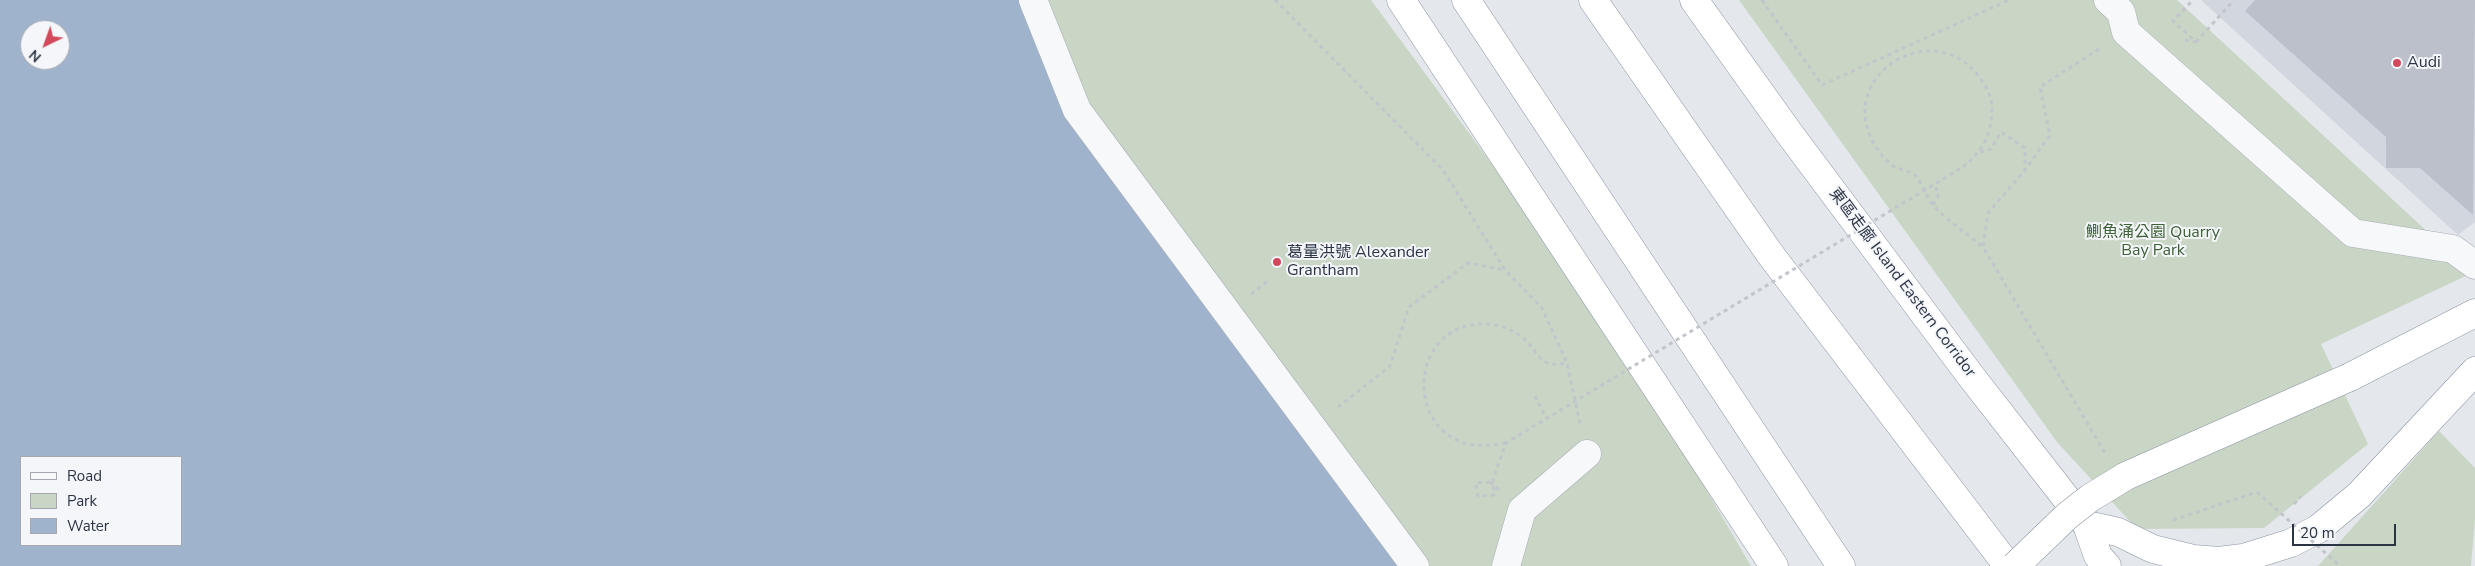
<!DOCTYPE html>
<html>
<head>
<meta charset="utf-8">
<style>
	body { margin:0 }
	#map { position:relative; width:2475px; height:566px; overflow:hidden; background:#e4e7ec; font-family:"Nunito Sans",sans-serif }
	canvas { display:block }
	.legend { position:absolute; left:20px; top:456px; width:162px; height:90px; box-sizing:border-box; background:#f4f6f9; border:1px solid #a4a8b1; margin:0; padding:6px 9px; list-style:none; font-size:15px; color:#2b3445 }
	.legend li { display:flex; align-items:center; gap:10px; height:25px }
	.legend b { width:25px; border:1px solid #a4a8b1 }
	.north { position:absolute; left:20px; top:20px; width:50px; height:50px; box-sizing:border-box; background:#f4f6f9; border:1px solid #a4a8b1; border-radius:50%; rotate:222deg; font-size:14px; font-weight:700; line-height:20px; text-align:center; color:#2b3445 }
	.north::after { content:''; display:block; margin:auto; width:18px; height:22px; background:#d1495b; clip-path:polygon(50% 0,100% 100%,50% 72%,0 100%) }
	.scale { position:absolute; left:2292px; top:524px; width:104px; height:22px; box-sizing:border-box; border:2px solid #2b3445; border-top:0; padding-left:6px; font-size:15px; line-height:18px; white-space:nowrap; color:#2b3445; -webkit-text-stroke:4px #f4f6f9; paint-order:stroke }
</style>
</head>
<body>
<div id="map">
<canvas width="2475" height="566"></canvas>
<ul class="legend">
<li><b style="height:6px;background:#f7f8fa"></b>Road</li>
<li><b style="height:14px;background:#c9d6c5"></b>Park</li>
<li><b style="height:14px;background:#9fb4cc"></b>Water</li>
</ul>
<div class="north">N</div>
<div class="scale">20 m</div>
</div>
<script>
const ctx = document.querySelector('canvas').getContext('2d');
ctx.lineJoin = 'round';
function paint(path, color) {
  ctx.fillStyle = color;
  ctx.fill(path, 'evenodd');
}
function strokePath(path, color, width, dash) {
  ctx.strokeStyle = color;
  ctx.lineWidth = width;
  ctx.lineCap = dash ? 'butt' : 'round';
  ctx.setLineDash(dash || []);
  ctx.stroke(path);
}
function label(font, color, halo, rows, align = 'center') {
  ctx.font = font + ' "Nunito Sans","Noto Sans TC",sans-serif';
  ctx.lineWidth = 4;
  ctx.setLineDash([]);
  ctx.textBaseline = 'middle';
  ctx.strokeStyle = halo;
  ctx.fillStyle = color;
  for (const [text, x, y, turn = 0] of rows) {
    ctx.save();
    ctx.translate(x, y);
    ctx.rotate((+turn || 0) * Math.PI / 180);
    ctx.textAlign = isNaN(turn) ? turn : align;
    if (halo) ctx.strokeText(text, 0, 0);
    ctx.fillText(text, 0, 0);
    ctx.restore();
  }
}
paint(new Path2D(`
	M2201,0H2475V222L2458,235Z`), '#d2d6de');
paint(new Path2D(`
	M1026,0H1371L1606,319L1751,566H1407L1082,135Z
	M1739,0H2177L2472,273L2321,344L2368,444L2264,528L2137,529L2057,442Z
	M2439,431L2475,468V519L2471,566H2318Z`), '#c9d6c5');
paint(new Path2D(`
	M0,0H1021L1079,135L1404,566H0ZM30,30H60V60H30ZM21,457H181V545H21Z`), '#9fb4cc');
paint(new Path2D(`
	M2255,0H2475L2473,215L2420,168H2386V137L2245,11Z`), '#bbc0ca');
const minor = new Path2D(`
	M1033,0L1077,110L1415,566
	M2108,0L2121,12L2126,32L2353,233L2453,249L2475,265
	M1506,566L1522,510L1587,454`);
const highway = new Path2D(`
	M1401,0L1774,566
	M1466,0L1841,566
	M1593,0L1770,254L2008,566
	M1694,0L1789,133L1970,375L2087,525L2098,556L2107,566
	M2350,377L2475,313
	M2087,525L2118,532L2153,549L2194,559L2219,561L2243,558L2291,543L2318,529L2359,495L2475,371`);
strokePath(minor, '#a9aeb7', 29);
strokePath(highway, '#8b94a3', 29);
strokePath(new Path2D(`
	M1275,0L1443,170L1505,270L1542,308L1567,363L1580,424
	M1762,0L1822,85L2009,0
	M2185,40L2196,42L2173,21L2193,0
	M2196,42L2234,0
	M2099,49L2040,87L2050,135L2025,170L1988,213L1983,247L2105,453
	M1980,152L1991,149L2001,132L2025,148V169
	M1963,167C1982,152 1992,134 1992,109C1992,98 1987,87 1980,78C1936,16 1840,71 1871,138C1876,149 1885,161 1895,167C1901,170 1911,171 1916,176C1923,185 1926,197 1933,205C1947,221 1967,233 1983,247
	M1933,205L1939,194L1934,185
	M1251,294L1269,280
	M1535,396L1546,418
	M1338,407L1390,366L1409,307L1468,263L1504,270
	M1506,443C1492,445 1478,447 1464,443C1407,424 1412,336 1471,325C1493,321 1515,328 1530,345C1536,352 1541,363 1552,364C1556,365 1562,363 1567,363
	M1490,482L1499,490
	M2294,504L2301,496
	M2173,520L2257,492`), '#c2c5cb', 3, [4, 4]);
strokePath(minor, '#f7f8fa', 28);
strokePath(highway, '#fff', 28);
const highwayBridge = new Path2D(`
	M2015,566L2067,516L2090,498L2126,476L2350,377`);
strokePath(highwayBridge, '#8b94a3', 29, []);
strokePath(new Path2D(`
	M1490,482L1476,483L1478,496L1494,495L1493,479L1506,443L1963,167
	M2257,492L2340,566`), '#c2c5cb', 3, [4, 4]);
strokePath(highwayBridge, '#fff', 28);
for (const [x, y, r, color] of [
	[2397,63,5,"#d1495b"],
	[1277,262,5,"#d1495b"]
]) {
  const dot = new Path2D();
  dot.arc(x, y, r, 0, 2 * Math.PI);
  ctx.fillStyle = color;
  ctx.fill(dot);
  strokePath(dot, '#f4f6f9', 2);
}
label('16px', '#2b3445', '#f4f6f9', [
	["Audi",2407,63],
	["葛量洪號 Alexander",1287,253],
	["Grantham",1287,271]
], 'left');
label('16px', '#3f6138', '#f4f6f9', [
	["鰂魚涌公園 Quarry",2153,233],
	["Bay Park",2153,251]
]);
label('16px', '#2b3445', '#f4f6f9', [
	["東區走廊 Island Eastern Corridor",1902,283,53]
]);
</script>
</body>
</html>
